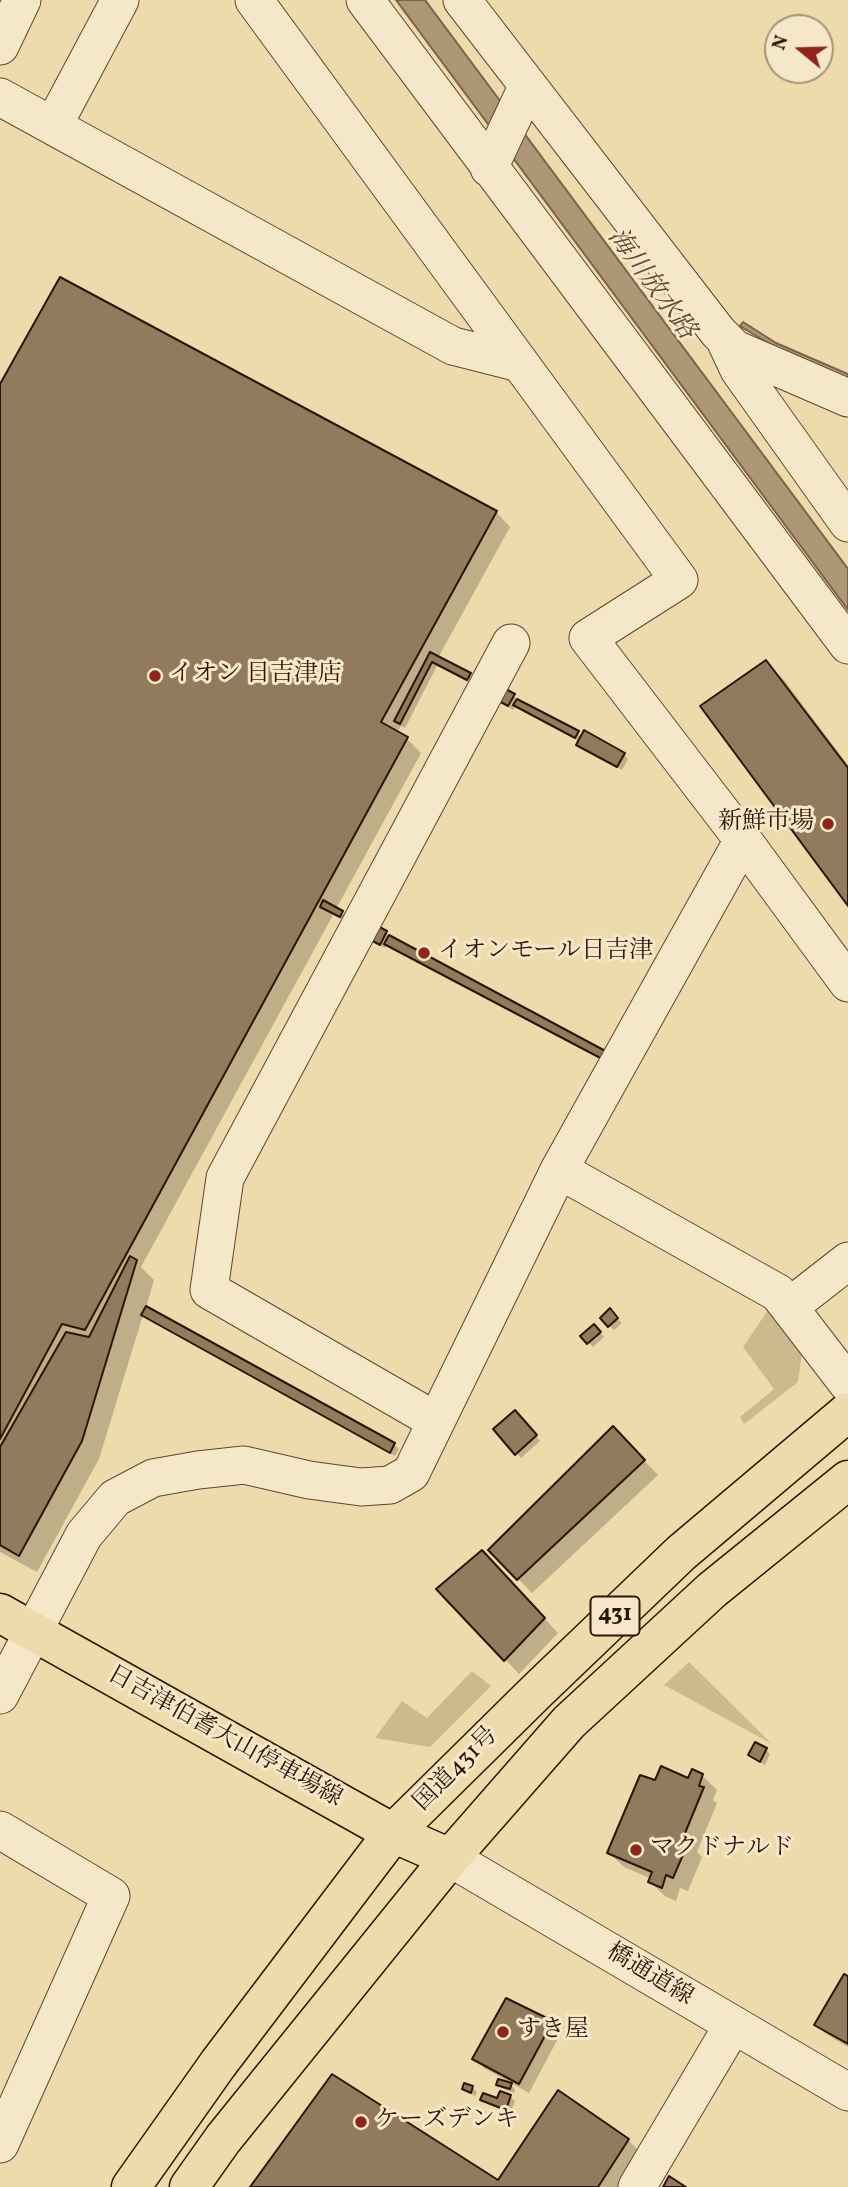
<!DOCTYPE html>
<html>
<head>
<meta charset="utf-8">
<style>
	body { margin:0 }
	#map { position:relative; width:848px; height:2187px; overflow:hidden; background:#eedbab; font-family:Vollkorn,serif }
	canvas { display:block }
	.north { position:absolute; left:764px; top:14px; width:70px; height:70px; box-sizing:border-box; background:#f4e8c8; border:2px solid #a5937c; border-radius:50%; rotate:289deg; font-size:19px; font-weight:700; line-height:28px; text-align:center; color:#2f1409 }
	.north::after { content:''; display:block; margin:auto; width:24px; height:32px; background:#8f2418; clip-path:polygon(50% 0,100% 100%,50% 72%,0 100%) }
</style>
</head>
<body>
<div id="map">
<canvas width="848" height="2187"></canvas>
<div class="north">N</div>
</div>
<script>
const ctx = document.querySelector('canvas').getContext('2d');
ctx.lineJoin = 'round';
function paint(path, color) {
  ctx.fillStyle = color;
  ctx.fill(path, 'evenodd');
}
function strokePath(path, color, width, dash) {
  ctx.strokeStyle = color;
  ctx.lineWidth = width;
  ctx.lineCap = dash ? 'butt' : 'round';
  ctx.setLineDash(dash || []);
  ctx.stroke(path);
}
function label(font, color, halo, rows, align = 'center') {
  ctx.font = font + ' Vollkorn,"Noto Serif JP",serif';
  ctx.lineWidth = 6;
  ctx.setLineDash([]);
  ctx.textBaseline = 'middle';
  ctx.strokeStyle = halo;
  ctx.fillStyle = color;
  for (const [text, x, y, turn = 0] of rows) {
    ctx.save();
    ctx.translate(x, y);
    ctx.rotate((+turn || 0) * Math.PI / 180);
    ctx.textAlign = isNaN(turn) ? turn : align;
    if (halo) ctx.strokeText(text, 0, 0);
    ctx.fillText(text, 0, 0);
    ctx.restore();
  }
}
paint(new Path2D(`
	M770,1307L802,1353L798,1382L744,1424L740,1417L774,1389L743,1347Z
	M689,1662L772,1744L664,1685Z
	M472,1671L491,1686L430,1747L375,1738L402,1701L427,1718Z`), '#ceb98f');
const water = new Path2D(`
	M396,0H425L848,569V610Z
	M743,322L776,343L848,374V379L773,346L740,326Z`);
paint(water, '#ad9774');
strokePath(water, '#7b6349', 2);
paint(new Path2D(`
	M0,387L496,512L510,527L438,658L475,680L477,675L582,737L624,754L628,759L622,770L583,749L579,744L580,742L516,706L513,710L477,689L472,684L437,666L405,728L401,726L397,733L407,739L421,753L336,909L347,917L386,932L392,938L609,1055L611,1064L387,944L385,948L348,928L345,921L333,915L141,1267L154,1280L146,1308L394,1445L399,1449L395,1456L148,1320L143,1315L99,1459L37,1572L0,1552Z
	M766,662L784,680L848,765V903Z
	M610,1311L622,1323L614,1330L602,1318Z
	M594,1326L604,1337L593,1347L582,1336Z
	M515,1412L540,1441L521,1458L496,1430Z
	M627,1443L658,1475L532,1593L490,1550Z
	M496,1566L558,1633L519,1674L505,1659Z
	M766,1750L770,1754L765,1765L750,1755Z
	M702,1775L717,1790L713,1800L717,1803L697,1852L702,1857L688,1891L680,1888L676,1901L665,1896L650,1882L652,1879L624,1867L609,1853L656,1783L689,1780Z
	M848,1978V2047L826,2034L816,2024Z
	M552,2023L561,2033L529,2093L484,2068L475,2058Z
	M510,2084L515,2089L514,2093L503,2089L498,2085Z
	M472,2087L477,2092L475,2096L464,2089Z
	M510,2097L515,2101L510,2113L487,2104L482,2100H498Z
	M628,2140L646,2158L627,2187H252L499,2183Z`), '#0003');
const building = new Path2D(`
	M60,277L497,511L381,722L408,737L85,1330L62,1324L0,1439V384Z
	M430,652L471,673L467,680L432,662L400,724L394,721Z
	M766,660L848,768V906L700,706Z
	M476,673L515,694L508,706L470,685Z
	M517,699L579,731L575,738L513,705Z
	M584,730L625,753L617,767L576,745Z
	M323,900L343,911L340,917L320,907Z
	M348,910L387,931L380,945L341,924Z
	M389,935L611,1054L606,1061L384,944Z
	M130,1256L137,1260L82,1441L19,1556L0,1545V1447L66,1332L89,1337Z
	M146,1306L395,1443L390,1453L141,1315Z
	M610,1308L618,1318L608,1327L600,1318Z
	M594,1324L601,1332L587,1344L580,1336Z
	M515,1410L537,1435L515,1455L493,1429Z
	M613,1426L645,1460L517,1580L488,1550Z
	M482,1550L545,1618L504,1661L436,1589Z
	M755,1742L767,1748L760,1762L748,1755Z
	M661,1766L688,1778L692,1769L703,1774L699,1786L704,1787L683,1838L689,1841L673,1878L666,1875L662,1888L648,1882L652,1872L607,1853L640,1775L655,1780Z
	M844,1974L848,1976V2044L814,2025Z
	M506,1998L553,2021L519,2084L472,2059Z
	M332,2074L498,2180L558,2090L629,2139L598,2187H250Z
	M498,2079L512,2083L510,2089L496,2085Z
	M464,2083L473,2086L471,2093L462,2089Z
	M500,2091L511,2095L506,2110L480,2100L483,2093L497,2098Z
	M669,2176L686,2187H663Z`);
paint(building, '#927b5d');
strokePath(building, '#2f1409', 2);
const minor = new Path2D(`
	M254,0L679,580L588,638L743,840L848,983
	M365,0L848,645
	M462,0L718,332L735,349L848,398
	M0,46L22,0
	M0,97L453,346L520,363
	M53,126L120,0
	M489,168L527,87
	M724,338L739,370L848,523
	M559,1170L778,1293L848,1384
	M789,1307L848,1261
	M436,1421L209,1290L225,1178L511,643
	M0,1695L84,1535L115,1498L153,1478L198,1470L244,1465L309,1480L361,1487L390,1485L411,1473L559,1170L743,840
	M0,1830L111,1896L0,2144
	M450,1858L848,2092
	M637,2187L733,2025`);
const major = new Path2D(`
	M0,1613L393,1833L450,1858`);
const highway = new Path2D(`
	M131,2187L218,2064L393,1833L537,1691L681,1553L848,1412
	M189,2187L223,2139L450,1858L569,1722L712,1590L848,1480`);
strokePath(minor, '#5f4632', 39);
strokePath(major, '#2f1409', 41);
strokePath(highway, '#2f1409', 41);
strokePath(minor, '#f4e8c8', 37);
strokePath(major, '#eedbab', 38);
strokePath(highway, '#eedbab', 38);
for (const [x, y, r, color] of [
	[155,676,7,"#8f2418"],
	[828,824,7,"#8f2418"],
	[424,953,7,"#8f2418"],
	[636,1850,7,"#8f2418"],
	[503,2032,7,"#8f2418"],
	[361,2122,7,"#8f2418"]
]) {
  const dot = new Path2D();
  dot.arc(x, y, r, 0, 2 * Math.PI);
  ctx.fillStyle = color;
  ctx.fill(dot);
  strokePath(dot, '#f4e8c8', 2.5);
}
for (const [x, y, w] of [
	[615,1616,49]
]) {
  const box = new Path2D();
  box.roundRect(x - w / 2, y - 19.5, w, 39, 5);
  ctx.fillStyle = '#f4e8c8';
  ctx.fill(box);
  strokePath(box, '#2f1409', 2);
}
label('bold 23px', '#2f1409', null, [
	["431",615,1616]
]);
label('24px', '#2f1409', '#f4e8c8', [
	["イオン 日吉津店",169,676],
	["新鮮市場",814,824,"right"],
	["イオンモール日吉津",438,953],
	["マクドナルド",650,1850],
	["すき屋",517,2032],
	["ケーズデンキ",375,2122]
], 'left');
label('24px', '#2f1409', '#f4e8c8', [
	["日吉津伯耆大山停車場線",224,1738,29],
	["国道431号",457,1770,-45],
	["橋通道線",649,1976,31]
]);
label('italic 26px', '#614834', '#f4e8c8', [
	["海川放水路",650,285,54]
]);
</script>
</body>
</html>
